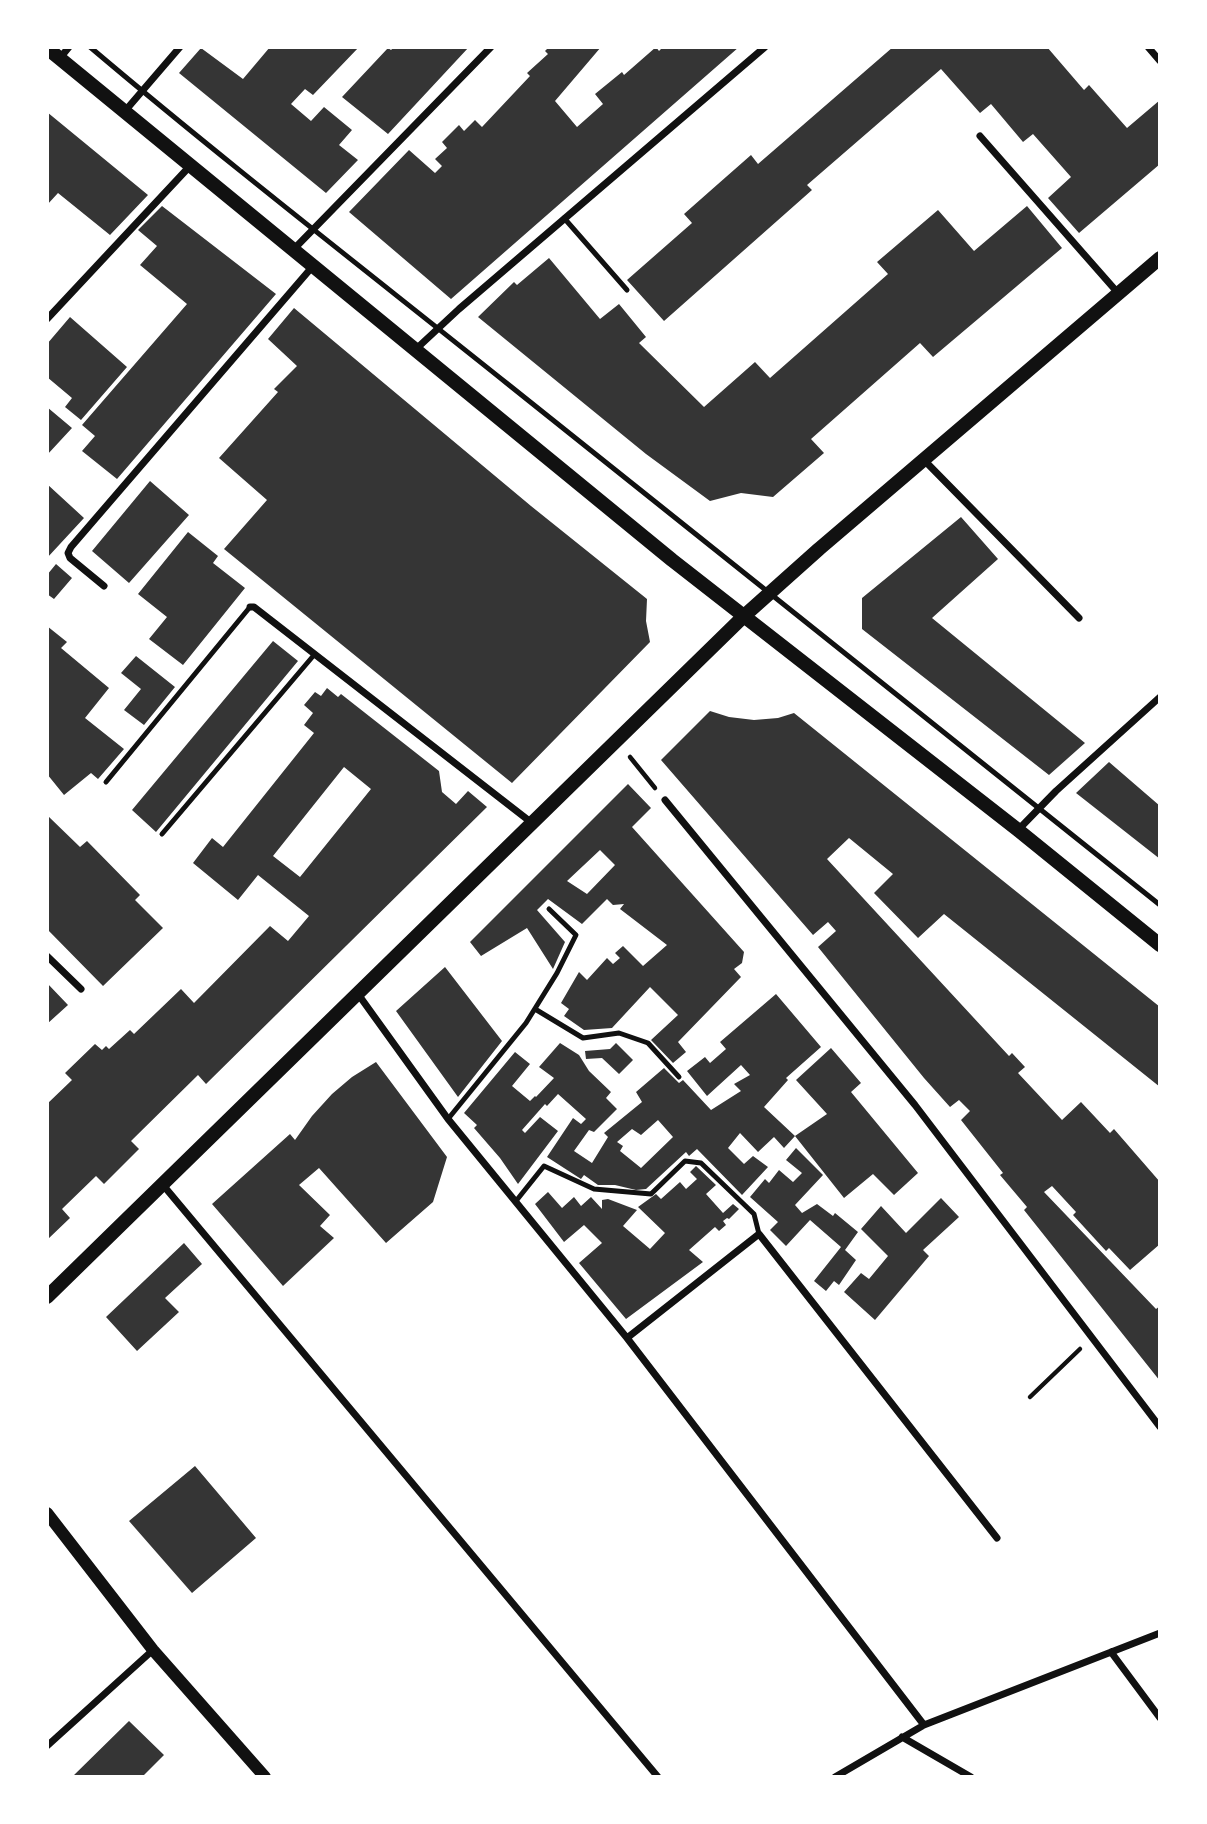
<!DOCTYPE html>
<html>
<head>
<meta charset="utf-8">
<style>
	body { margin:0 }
	#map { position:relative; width:1207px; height:1824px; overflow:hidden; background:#fff; font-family:"IBM Plex Sans",sans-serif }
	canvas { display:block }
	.frame { position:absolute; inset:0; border:49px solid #fff; pointer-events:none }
</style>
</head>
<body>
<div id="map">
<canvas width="1207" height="1824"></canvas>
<div class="frame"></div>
</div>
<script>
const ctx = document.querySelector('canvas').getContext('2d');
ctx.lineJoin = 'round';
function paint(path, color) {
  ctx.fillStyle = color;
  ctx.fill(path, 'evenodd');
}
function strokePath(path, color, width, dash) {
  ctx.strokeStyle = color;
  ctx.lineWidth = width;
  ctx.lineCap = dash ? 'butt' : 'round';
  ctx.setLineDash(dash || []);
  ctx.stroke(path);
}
paint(new Path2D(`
	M270,47H359L313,95L305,89L291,104L311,121L324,107L352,130L339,145L358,160L326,193L179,73L201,48L243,79Z
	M394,47H469L388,134L342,97L388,48L391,50Z
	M549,47H601L555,101L577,127L603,104L595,94L622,72L624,75L656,47L659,51L663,47H739L451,299L349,212L409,150L435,173L442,166L435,159L447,148L442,142L459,125L464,131L475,120L482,127L530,76L527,73L548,54L545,51Z
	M893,47H1047L1084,90L1089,85L1127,128L1160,100V164L1079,233L1048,198L1071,177L1033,134L1023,142L991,104L980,113L941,69L807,185L812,190L664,321L627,280L692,223L684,214L718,184L751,155L758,164Z
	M47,112L148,195L110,235L58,193L47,205Z
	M162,206L276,294L117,479L82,451L95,436L82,425L187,304L140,265L157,246L138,230Z
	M1027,206L1062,248L933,357L920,343L811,439L824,453L773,497L741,493L710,501L646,454L478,317L514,282L517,285L549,258L600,319L619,304L646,337L639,343L704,407L755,362L770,378L888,274L877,262L938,210L974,251Z
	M294,308L531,506L647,599L646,621L650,642L512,783L224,549L267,500L219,458L278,392L274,389L297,366L268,339Z
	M70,317L127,367L81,420L65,407L72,398L47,377V344Z
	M47,407L72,428L47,455Z
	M150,481L189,515L129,583L92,551Z
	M47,484L84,518L47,558Z
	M961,517L998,559L932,618L1085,743L1049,775L862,629V598Z
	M188,532L218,556L213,563L245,588L183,665L149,639L167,617L138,594Z
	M56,564L72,578L54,599L47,594V575Z
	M47,626L67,642L61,648L109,688L85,718L124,749L98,779L91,773L64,795L47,774Z
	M273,641L298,661L156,832L132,810Z
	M136,656L175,687L144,725L124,710L141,689L121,673Z
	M327,688L338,697L341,694L439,771L442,792L456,804L468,791L487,807L206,1084L198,1075L131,1141L139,1149L104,1184L96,1176L62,1209L70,1218L47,1240V1104L72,1080L65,1073L95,1044L102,1050L106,1046L109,1049L130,1030L134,1034L181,989L194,1003L270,926L288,941L309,916L258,875L238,900L193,863L212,838L223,847L314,733L304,725L313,713L304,705L315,692L321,696ZM344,767L371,789L300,877L273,856Z
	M710,711L729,717L754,720L778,718L794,713L1160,1007V1087L944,914L918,938L874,893L893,874L849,838L827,859L1009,1056L1012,1053L1025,1067L1018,1073L1062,1120L1081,1102L1110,1133L1114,1129L1160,1182V1244L1130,1270L1109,1248L1106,1251L1073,1215L1076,1212L1052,1186L1044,1192L1156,1309L1160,1306V1381L1024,1210L1027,1207L1000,1175L1003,1173L961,1120L970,1111L959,1100L950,1107L924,1078L818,947L836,931L828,922L813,935L661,760Z
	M1109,762L1160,806V859L1076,793Z
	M628,784L651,808L632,827L744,952L742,963L734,969L741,977L678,1042L686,1052L673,1063L651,1040L678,1015L650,987L612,1028L584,1030L564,1016L569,1009L561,1003L579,972L587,980L607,958L613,964L620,958L615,953L623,946L643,966L667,945L620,909L624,904L613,905L607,899L582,924L548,899L537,910L565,942L553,969L527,928L481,956L470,942ZM600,850L615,865L587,894L567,881Z
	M47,815L80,847L87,841L140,895L135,900L163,928L103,986L47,929Z
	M445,967L502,1041L458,1097L396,1011Z
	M47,983L68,1005L47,1024Z
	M776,994L821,1047L786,1078L788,1080L764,1107L795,1136L784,1148L774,1137L758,1152L740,1133L728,1148L744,1164L753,1156L768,1167L742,1195L697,1149L689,1156L686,1152L646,1189L636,1190L615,1185H598L584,1175L581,1179L547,1157L573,1118L581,1124L586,1119L558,1094L547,1106L545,1104L522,1130L525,1133L540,1117L558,1131L518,1184L500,1158L474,1128L477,1125L464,1113L515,1052L530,1064L512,1086L530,1101L535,1096L536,1097L554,1078L539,1067L560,1043L579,1055L589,1071L611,1092L606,1098L617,1109L594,1132L589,1130L574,1151L592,1163L608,1137L604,1133L642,1102L636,1092L664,1068L679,1083L683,1080L711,1110L741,1091L734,1084L750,1075L741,1065L707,1096L687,1071L705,1057L710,1063L726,1049L720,1042ZM658,1120L673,1137L641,1168L620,1151L623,1146L617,1142L632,1129L641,1135Z
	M616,1043L633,1060L619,1074L602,1058L586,1059L585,1051L610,1049Z
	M831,1048L861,1083L851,1092L918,1173L894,1195L873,1174L844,1198L795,1136L827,1114L796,1080Z
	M376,1062L447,1157L433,1202L386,1243L319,1168L299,1185L330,1215L320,1226L334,1238L283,1286L212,1204L290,1134L295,1140L312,1116L332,1094L352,1077Z
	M796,1148L823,1175L795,1205L802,1213L817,1204L833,1216L835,1213L858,1232L845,1250L856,1260L839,1285L834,1281L826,1291L814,1281L841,1247L810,1220L786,1246L770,1230L778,1222L750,1197L765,1179L769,1183L779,1170L793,1182L802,1173L786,1160Z
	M696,1166L716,1185L706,1194L723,1213L733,1204L739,1209L729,1219L727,1218L723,1221L726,1225L719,1231L715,1227L689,1250L703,1262L626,1319L579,1263L602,1243L584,1225L564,1242L535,1204L548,1192L562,1208L574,1197L581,1206L591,1197L602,1209V1200L608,1199L637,1210L623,1226L650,1249L665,1233L638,1207L656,1194L661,1199L680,1182L686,1189L697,1179L690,1172Z
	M941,1198L959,1217L923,1250L929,1256L875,1320L844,1292L861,1273L869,1279L888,1256L861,1229L881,1206L906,1233Z
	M184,1243L202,1264L165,1298L179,1312L137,1351L106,1317Z
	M195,1466L256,1538L192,1593L129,1521Z
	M129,1721L164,1755L142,1777H72Z`), '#353535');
strokePath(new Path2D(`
	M630,757L655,788
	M1030,1397L1080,1349`), '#111', 4.5);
strokePath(new Path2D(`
	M90,47C227,163 369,273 509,385C726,558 943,732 1160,905
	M564,218L627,290
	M106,782L250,607
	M162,834L314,655
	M535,1009L583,1038L619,1033L648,1043L679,1077
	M448,1119L526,1023L557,973L576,935L549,909
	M516,1201L544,1166L594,1189L651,1194L685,1161L701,1163L754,1214L759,1234`), '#111', 5);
strokePath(new Path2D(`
	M1148,47L1160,61
	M60,58L69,47
	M125,111L180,47
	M980,136L1118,293
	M293,250L491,47
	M47,319L190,166
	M415,350L459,309L765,47
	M923,459L1079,618
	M104,586L70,558L68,553L71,547L313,266
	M250,607H254L532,823
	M665,800L915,1105L1160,1427
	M1018,830L1056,791L1160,697
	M47,956L81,989
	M358,994L448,1119L627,1338L924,1725
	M163,1185L658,1777
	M627,1338L759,1234L997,1538
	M1111,1652L1160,1718
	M902,1737L971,1777
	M47,1746L153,1650
	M835,1777L924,1725L1160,1633`), '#111', 7);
strokePath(new Path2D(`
	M47,1513L153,1650L265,1777`), '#111', 12);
strokePath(new Path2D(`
	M47,48L672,560L1018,830L1160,945
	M47,1297L744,616L819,549L1160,258`), '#111', 14);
</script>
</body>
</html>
